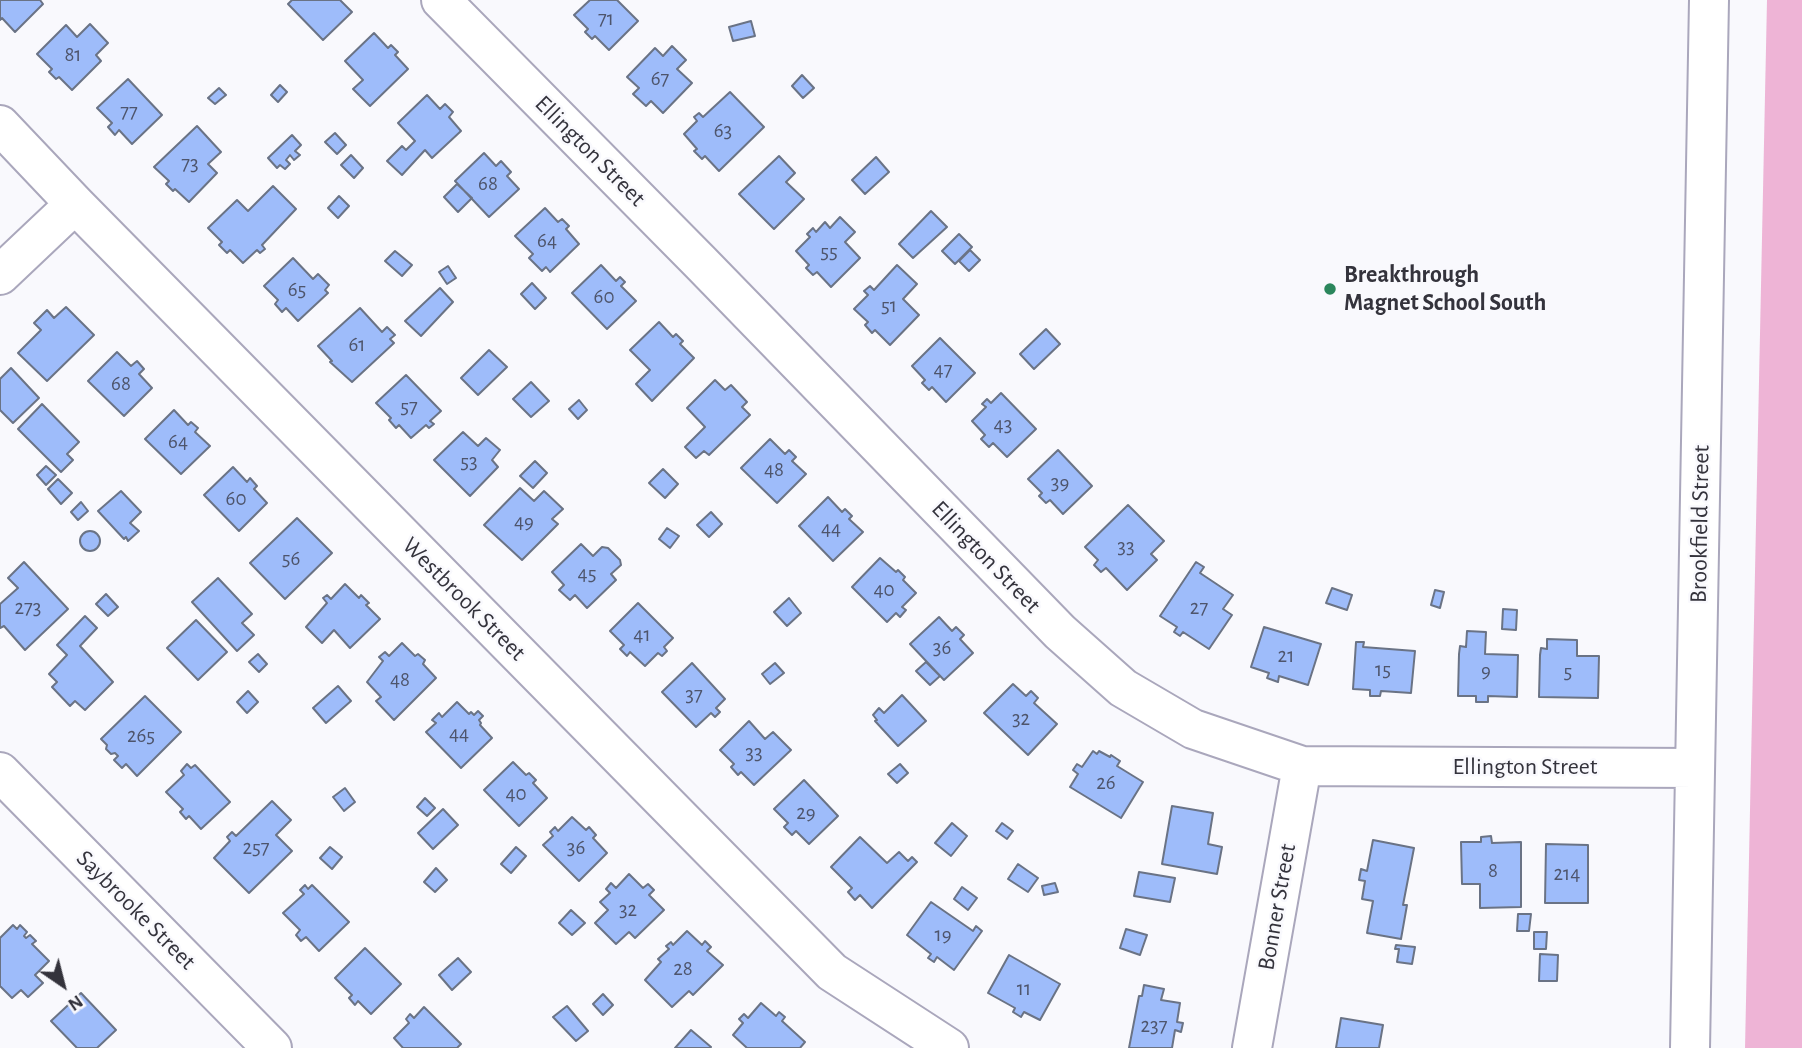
<!DOCTYPE html>
<html>
<head>
<meta charset="utf-8">
<style>
	body { margin:0 }
	#map { position:relative; width:1802px; height:1048px; overflow:hidden; background:#f9f9fd; font-family:"Alegreya Sans",sans-serif }
	canvas { display:block }
	.north { position:absolute; left:28px; top:950px; width:70px; height:70px; -webkit-text-stroke:5px #f9f9fd; paint-order:stroke; rotate:145deg; font-size:19px; font-weight:700; line-height:28px; text-align:center; color:#34333c }
	.north::after { content:''; display:block; margin:auto; width:24px; height:32px; background:#34333c; clip-path:polygon(50% 0,100% 100%,50% 72%,0 100%) }
</style>
</head>
<body>
<div id="map">
<canvas width="1802" height="1048"></canvas>
<div class="north">N</div>
</div>
<script>
const ctx = document.querySelector('canvas').getContext('2d');
ctx.lineJoin = 'round';
function paint(path, color) {
  ctx.fillStyle = color;
  ctx.fill(path, 'evenodd');
}
function strokePath(path, color, width, dash) {
  ctx.strokeStyle = color;
  ctx.lineWidth = width;
  ctx.lineCap = dash ? 'butt' : 'round';
  ctx.setLineDash(dash || []);
  ctx.stroke(path);
}
function label(font, color, halo, rows, align = 'center') {
  ctx.font = font + ' "Alegreya Sans",sans-serif';
  ctx.lineWidth = 5;
  ctx.setLineDash([]);
  ctx.textBaseline = 'middle';
  ctx.strokeStyle = halo;
  ctx.fillStyle = color;
  for (const [text, x, y, turn = 0] of rows) {
    ctx.save();
    ctx.translate(x, y);
    ctx.rotate((+turn || 0) * Math.PI / 180);
    ctx.textAlign = isNaN(turn) ? turn : align;
    if (halo) ctx.strokeText(text, 0, 0);
    ctx.fillText(text, 0, 0);
    ctx.restore();
  }
}
paint(new Path2D(`
	M1767,0H1802V1048H1745Z`), '#eeb4d6');
const building = new Path2D(`
	M0,0H40L43,4L15,32L2,18L0,20Z
	M292,0H340L352,12L323,40L288,4Z
	M590,0H617L638,21L609,50L595,36L592,39L585,32L588,29L574,15Z
	M751,21L755,36L733,41L729,27Z
	M90,24L108,43L96,55L101,61L72,90L59,77L56,79L49,72L52,69L37,54L66,25L77,37Z
	M374,33L388,48L391,45L398,52L395,55L408,69L370,106L353,89L363,80L345,61Z
	M672,46L686,60L677,69L692,83L663,113L651,101L646,106L633,94L639,88L627,77L655,48L663,56Z
	M802,75L814,88L803,98L792,86Z
	M128,79L162,115L132,144L119,130L115,135L108,127L112,123L97,108Z
	M280,85L287,92L278,102L271,95Z
	M219,88L226,95L215,104L208,98Z
	M730,92L764,127L719,171L705,156L702,159L694,151L697,149L684,134L697,121L694,117L699,113L703,117Z
	M427,95L440,109L445,104L453,112L449,117L461,131L432,158L425,150L402,175L387,161L402,146L406,150L415,141L398,123Z
	M197,126L221,152L208,164L217,173L189,202L175,189L173,191L166,184L169,181L154,167Z
	M335,133L346,145L337,154L325,142Z
	M292,135L301,145L295,151L300,155L294,160L290,155L286,160L290,164L285,169L280,165L277,168L268,158Z
	M484,153L496,166L501,161L511,172L507,176L519,189L489,217L455,181Z
	M351,155L363,168L354,178L341,165Z
	M779,156L795,173L786,182L804,199L774,229L739,194Z
	M876,157L889,172L865,194L852,180Z
	M457,184L472,198L458,212L444,197Z
	M273,186L296,209L262,245L265,249L260,253L257,250L243,263L230,250L227,253L219,245L222,242L208,228L237,200L248,211Z
	M339,196L349,206L338,218L328,208Z
	M545,208L558,222L562,219L569,226L566,229L579,244L550,272L546,267L542,271L529,258L533,254L515,236Z
	M931,211L947,227L913,258L899,244Z
	M840,217L855,232L845,242L860,258L831,287L817,272L813,275L806,268L809,265L796,251L810,237L807,234L813,228L816,232L825,222L830,228Z
	M959,234L972,247L955,264L942,251Z
	M970,250L980,260L969,271L959,261Z
	M395,251L412,265L402,276L385,261Z
	M293,258L313,279L318,274L329,285L325,290L328,293L298,321L286,308L282,312L275,304L278,300L264,286Z
	M601,265L616,281L620,277L625,282L621,286L636,301L607,329L572,293Z
	M897,265L917,284L903,299L919,315L890,345L875,330L872,333L865,325L868,322L854,309L868,295L864,291L870,286L874,290Z
	M448,266L456,278L447,284L439,272Z
	M532,283L546,298L535,309L521,294Z
	M440,288L453,302L421,336L405,321Z
	M66,307L94,335L47,381L18,353L41,330L34,323L47,310L54,318Z
	M360,308L382,332L387,327L395,335L390,339L394,343L352,382L330,362L332,361L318,346Z
	M659,322L673,337L676,334L683,341L680,344L694,358L652,401L636,384L650,370L630,350Z
	M1046,329L1060,344L1034,369L1020,354Z
	M940,338L975,373L946,402L932,387L929,390L922,383L925,380L912,366Z
	M489,350L507,367L478,395L461,378Z
	M117,352L131,366L137,361L144,369L139,374L152,388L124,416L88,381Z
	M11,368L39,398L13,423L0,410V379Z
	M406,375L441,411L430,421L434,424L429,428L426,425L411,438L399,425L396,428L389,420L391,418L376,403Z
	M715,380L725,390L731,385L747,402L742,407L750,415L709,455L704,451L696,458L685,447L705,427L687,408Z
	M531,382L549,401L531,417L513,399Z
	M1001,393L1036,429L1007,457L993,443L989,447L981,439L985,435L972,421L986,407L982,404L987,399L991,403Z
	M579,400L587,410L578,419L569,409Z
	M42,404L79,442L67,454L73,460L61,472L18,429Z
	M174,410L188,425L191,422L198,428L195,432L210,446L181,474L145,439Z
	M463,432L478,446L486,438L500,450L492,460L498,467L470,496L434,460Z
	M770,439L785,454L789,450L796,457L792,461L806,474L777,503L741,468Z
	M1058,450L1092,486L1063,514L1050,500L1046,503L1039,496L1042,493L1028,479Z
	M535,461L547,473L533,488L520,476Z
	M46,466L56,475L46,485L37,475Z
	M233,467L247,482L250,478L257,486L254,489L267,503L239,531L204,495Z
	M663,469L678,484L665,498L649,483Z
	M58,479L72,493L61,504L48,489Z
	M520,488L534,501L544,491L563,509L552,519L558,524L522,560L484,525Z
	M121,491L141,512L130,523L139,531L128,541L126,537L124,539L98,511Z
	M828,497L842,512L845,509L852,516L849,519L863,532L833,561L799,526Z
	M81,502L88,511L78,520L71,512Z
	M1128,505L1164,541L1151,554L1157,560L1127,590L1106,568L1101,572L1094,565L1098,560L1085,547Z
	M711,512L722,524L709,537L697,525Z
	M297,518L332,553L285,599L250,563Z
	M667,528L679,536L670,548L659,539Z
	M80 541a10 10 0 1 1 20 0a10 10 0 1 1-20 0Z
	M581,544L593,556L602,547L608,548L620,560L621,565L611,574L616,580L587,608L575,595L570,600L559,590L564,585L552,572Z
	M880,558L896,572L898,570L905,577L903,580L916,593L902,607L906,610L900,617L896,613L887,622L852,587Z
	M24,562L68,609L25,650L4,626L0,628V604L18,588L8,578Z
	M1196,562L1204,567L1200,573L1233,595L1223,609L1232,615L1209,649L1183,632L1180,636L1174,632L1177,627L1160,616Z
	M218,578L252,614L242,623L254,635L237,651L192,602Z
	M345,584L359,598L361,595L369,603L366,605L380,619L350,648L334,630L322,643L306,627L327,603L323,598L327,595L331,599Z
	M1332,588L1352,595L1347,610L1326,603Z
	M1435,590L1444,592L1440,608L1431,605Z
	M106,594L118,607L108,616L96,604Z
	M789,598L801,613L787,626L774,612Z
	M638,603L673,638L664,647L667,651L662,656L658,653L645,666L630,652L627,656L620,649L624,645L610,631Z
	M1503,609L1517,610L1516,630L1502,629Z
	M85,616L97,628L80,646L113,682L85,710L75,701L70,706L52,687L57,682L49,674L67,655L57,645Z
	M939,617L952,631L956,627L964,635L960,639L973,653L944,680L910,644Z
	M196,620L227,652L198,680L167,648Z
	M1264,627L1321,644L1308,685L1279,676L1278,682L1267,678L1269,673L1251,667Z
	M1467,631L1486,632L1485,654L1518,655L1517,697L1488,696V702H1476V696H1458L1459,654L1460,646L1466,647Z
	M1547,639L1577,640V656H1599L1598,698L1539,697L1540,655L1541,648L1547,649Z
	M1356,642H1364L1363,647L1415,651L1411,693L1381,691L1380,696H1370V690L1353,689Z
	M402,643L415,656L418,654L425,660L423,664L436,678L394,720L376,701L381,697L367,682L383,661L379,657L385,652L389,656Z
	M258,654L267,664L259,672L249,662Z
	M926,662L940,676L930,685L916,671Z
	M692,663L725,699L716,708L720,712L715,717L711,713L696,727L662,692Z
	M775,663L784,673L770,684L762,674Z
	M1013,684L1026,696L1031,691L1038,698L1034,703L1057,724L1028,755L984,713Z
	M338,686L351,701L326,723L313,708Z
	M248,691L258,702L247,713L237,702Z
	M902,695L926,721L898,746L875,721L877,720L873,715L879,708L884,713Z
	M145,696L181,732L137,776L126,764L122,768L114,760L118,756L115,753L111,754L106,749L107,745L101,739Z
	M457,702L469,714L471,712L474,715L478,711L483,716L479,720L481,723L480,725L492,738L461,768L426,732L436,723L432,720L439,713L442,717Z
	M749,721L765,739L773,732L791,750L754,785L741,772L738,775L731,767L734,764L720,750Z
	M1093,751L1097,754L1099,751L1110,757L1111,755L1120,761L1117,766L1143,782L1121,818L1070,787L1078,774L1073,770L1077,764L1082,767Z
	M513,762L526,775L529,773L536,780L533,783L547,798L519,826L484,790Z
	M187,764L191,768L195,765L230,802L201,829L189,816L186,819L180,812L183,809L166,792L184,775L181,771Z
	M900,764L908,773L897,783L888,774Z
	M804,780L838,816L809,844L796,831L792,835L784,827L788,823L774,809Z
	M345,788L355,802L344,811L333,797Z
	M425,798L435,808L427,816L417,807Z
	M272,801L291,820L276,835L292,851L249,893L214,858L230,841L227,837L232,832L236,836Z
	M1172,806L1213,813L1208,844L1222,847L1217,874L1162,864Z
	M443,809L458,825L433,849L418,833Z
	M572,817L586,830L589,827L596,835L593,838L607,853L579,881L543,845L553,836L550,832L555,827L558,831Z
	M952,823L967,836L951,856L935,843Z
	M1002,823L1013,831L1007,839L996,831Z
	M1491,836L1492,843L1521,842V907L1480,908V884H1462L1461,842H1481V837Z
	M860,837L887,863L899,852L908,861L912,857L917,862L872,908L860,895L855,900L848,892L852,888L831,867Z
	M1373,840L1414,848L1403,905H1407L1401,939L1367,933L1373,901L1362,899L1365,881L1359,880L1361,869L1367,871Z
	M1546,844L1588,845V903H1545Z
	M330,847L342,857L332,869L320,858Z
	M516,847L526,856L511,873L501,864Z
	M1018,864L1038,878L1028,892L1008,879Z
	M436,868L447,880L435,892L424,882Z
	M1139,872L1175,878L1170,902L1134,896Z
	M629,874L643,888L648,884L654,890L649,895L664,910L635,938L629,932L616,944L595,923L608,910L600,902L610,893L606,889L611,883L616,888Z
	M1055,883L1058,892L1044,895L1042,886Z
	M305,885L308,889L312,885L349,922L319,951L306,937L301,941L296,935L300,930L283,913L304,894L300,890Z
	M962,887L977,898L968,910L954,899Z
	M931,902L973,931L976,926L982,931L954,970L937,957L934,962L928,958L931,954L907,935Z
	M571,910L585,923L572,935L559,923Z
	M1518,914H1531L1529,931H1517Z
	M13,925L17,929L20,925L27,932L24,936L26,938L30,935L36,941L32,944L49,961L35,975L43,983L28,997L21,990L12,998L0,986V938Z
	M1126,929L1147,935L1140,955L1120,948Z
	M687,931L702,945L705,941L711,947L707,951L723,965L693,995L689,991L672,1007L645,980L661,962L658,959L669,949L666,946L671,942L673,945Z
	M1534,932H1547L1546,949H1534Z
	M1396,945L1415,947L1412,964L1397,962L1399,949H1395Z
	M365,948L401,984L371,1014L358,1001L355,1005L349,998L352,995L335,978Z
	M1540,954L1558,955L1557,981H1539Z
	M1009,955L1060,984L1040,1020L1024,1012L1021,1017L1013,1012L1015,1008L988,993Z
	M458,958L471,972L452,990L439,975Z
	M1144,985L1164,989L1161,1000L1180,1003L1177,1022L1183,1023L1181,1032L1175,1030L1172,1048H1129L1139,996H1142Z
	M81,993L116,1030L97,1048H77L51,1021Z
	M603,994L613,1005L603,1015L593,1004Z
	M761,1003L776,1016L779,1012L785,1017L782,1021L805,1042L800,1048H747L733,1035L743,1023L739,1019L744,1014L748,1018Z
	M567,1006L588,1031L576,1041L553,1017Z
	M424,1007L461,1044L457,1048H403L394,1038L409,1023L406,1019L410,1014L414,1018Z
	M1341,1018L1383,1025L1379,1048H1336Z
	M691,1030L711,1047L710,1048H675Z`);
paint(building, '#9ebcfa');
strokePath(building, '#6a7385', 2);
const minor = new Path2D(`
	M441,0L701,263L1060,632L1123,688L1193,729L1302,766L1695,768
	M0,125L75,204L832,972L949,1048
	M0,275L75,204
	M0,772L272,1048
	M1252,1048L1302,766
	M1690,1048L1709,0`);
strokePath(minor, '#aaa7bc', 42);
strokePath(minor, '#fff', 38);
for (const [x, y, r, color] of [
	[1330,289,7,"#2b865c"]
]) {
  const dot = new Path2D();
  dot.arc(x, y, r, 0, 2 * Math.PI);
  ctx.fillStyle = color;
  ctx.fill(dot);
  strokePath(dot, '#f9f9fd', 2.5);
}
label('21px', '#4e556c', null, [
	["71",606,19],
	["81",73,55],
	["67",660,79],
	["77",129,112],
	["63",723,131],
	["73",190,164],
	["68",488,184],
	["64",547,241],
	["55",829,252],
	["65",297,290],
	["60",604,297],
	["51",889,306],
	["61",357,345],
	["47",943,370],
	["68",121,384],
	["57",409,407],
	["43",1003,425],
	["64",178,442],
	["53",469,462],
	["48",774,470],
	["39",1060,483],
	["60",236,499],
	["49",524,522],
	["44",831,529],
	["33",1126,547],
	["56",291,559],
	["45",587,574],
	["40",884,590],
	["273",28,608],
	["27",1199,608],
	["41",642,635],
	["36",942,648],
	["21",1286,656],
	["15",1383,670],
	["9",1486,671],
	["5",1568,672],
	["48",400,680],
	["37",694,695],
	["32",1021,719],
	["44",459,734],
	["265",141,736],
	["33",754,753],
	["26",1106,783],
	["40",516,794],
	["29",806,813],
	["257",256,848],
	["36",576,848],
	["8",1493,871],
	["214",1567,874],
	["32",628,910],
	["19",943,935],
	["28",683,969],
	["11",1024,989],
	["237",1154,1026]
]);
label('24px', '#34333c', '#f9f9fd', [
	["Ellington Street",590,151,45],
	["Brookfield Street",1700,524,-89],
	["Ellington Street",986,557,46],
	["Westbrook Street",464,599,45],
	["Ellington Street",1525,767],
	["Bonner Street",1277,907,-80],
	["Saybrooke Street",136,910,45]
]);
label('bold 24px', '#34333c', '#f9f9fd', [
	["Breakthrough",1344,275],
	["Magnet School South",1344,303]
], 'left');
</script>
</body>
</html>
